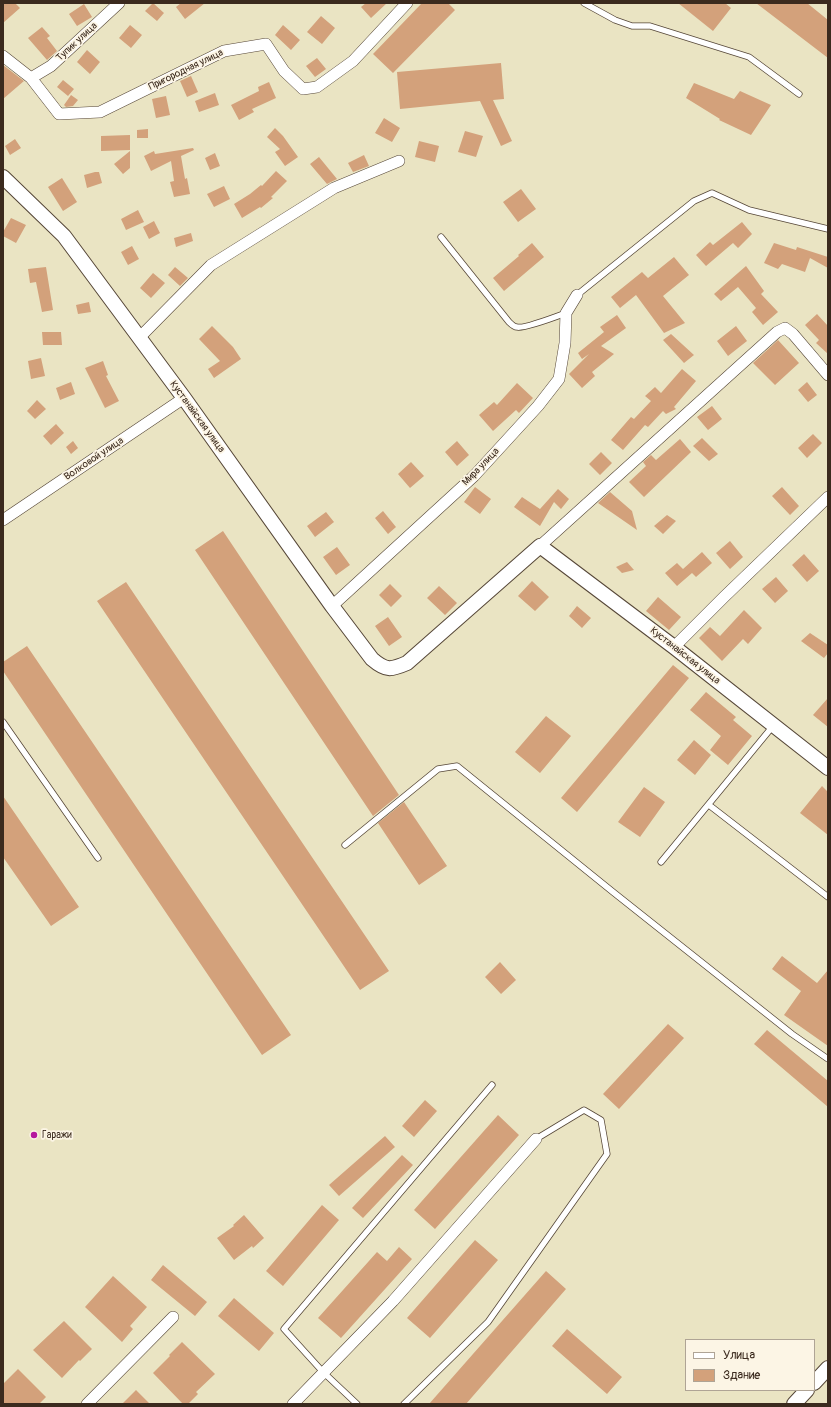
<!DOCTYPE html>
<html>
<head>
<meta charset="utf-8">
<style>
	body { margin:0 }
	#map { position:relative; width:831px; height:1407px; overflow:hidden; background:#eae4c3; font-family:Pangolin,sans-serif }
	canvas { display:block }
	.frame { position:absolute; inset:0; border:4px solid #3b2a1e; pointer-events:none }
	.legend { position:absolute; left:685px; top:1339px; width:130px; height:52px; box-sizing:border-box; background:#fcf5e5; border:1px solid #afa495; margin:0; padding:5px 7px; list-style:none; font-size:12px; color:#3b2a1e }
	.legend li { display:flex; align-items:center; gap:8px; height:20px }
	.legend b { width:20px; border:1px solid #afa495 }
</style>
</head>
<body>
<div id="map">
<canvas width="831" height="1407"></canvas>
<div class="frame"></div>
<ul class="legend">
<li><b style="height:5px;background:#fff"></b>Улица</li>
<li><b style="height:11px;background:#d3a17b"></b>Здание</li>
</ul>
</div>
<script>
const ctx = document.querySelector('canvas').getContext('2d');
ctx.lineJoin = 'round';
function paint(path, color) {
  ctx.fillStyle = color;
  ctx.fill(path, 'evenodd');
}
function strokePath(path, color, width, dash) {
  ctx.strokeStyle = color;
  ctx.lineWidth = width;
  ctx.lineCap = dash ? 'butt' : 'round';
  ctx.setLineDash(dash || []);
  ctx.stroke(path);
}
function label(font, color, halo, rows, align = 'center') {
  ctx.font = font + ' Pangolin,sans-serif';
  ctx.lineWidth = 3.5;
  ctx.setLineDash([]);
  ctx.textBaseline = 'middle';
  ctx.strokeStyle = halo;
  ctx.fillStyle = color;
  for (const [text, x, y, turn = 0] of rows) {
    ctx.save();
    ctx.translate(x, y);
    ctx.rotate((+turn || 0) * Math.PI / 180);
    ctx.textAlign = isNaN(turn) ? turn : align;
    if (halo) ctx.strokeText(text, 0, 0);
    ctx.fillText(text, 0, 0);
    ctx.restore();
  }
}
paint(new Path2D(`
	M3,3H15L20,8L3,23Z
	M153,3L164,13L157,21L145,11Z
	M181,3H205L185,19L176,7Z
	M366,3H387L371,18L361,7Z
	M422,3H448L455,10L393,73L373,54Z
	M678,3H725L731,8L713,31Z
	M756,3H807L828,20V58Z
	M84,4L92,17L77,26L69,14Z
	M321,16L335,28L322,44L307,32Z
	M130,25L142,35L131,48L119,38Z
	M283,25L300,40L291,50L275,35Z
	M42,27L50,36L47,38L57,51L47,60L28,38Z
	M87,50L100,62L90,74L77,62Z
	M317,58L326,69L315,77L306,66Z
	M501,63L504,99L493,100L512,141L501,146L480,101L400,109L397,72Z
	M3,65L24,81L3,99Z
	M191,76L198,92L187,97L180,81Z
	M63,80L74,89L68,96L57,87Z
	M269,82L276,98L252,109L254,112L239,120L231,105L259,91L258,87Z
	M694,83L734,99L740,91L771,105L751,135L719,120L720,119L686,98Z
	M215,93L219,105L199,112L195,101Z
	M71,95L78,100L73,106L66,107L64,105Z
	M166,96L170,115L156,118L152,99Z
	M384,118L400,128L392,142L375,133Z
	M275,128L283,136L298,157L285,166L275,152L280,149L267,137Z
	M148,129V138H137V130Z
	M465,131L483,136L476,157L458,152Z
	M130,135V150L101,151V136Z
	M15,139L21,148L10,155L5,146Z
	M419,141L439,146L435,162L415,157Z
	M193,148L194,150L181,156L185,179L187,178L190,194L174,197L170,182L174,181L171,161L151,171L144,156L154,151L155,154Z
	M130,151V168L123,174L114,164Z
	M215,153L220,166L210,170L205,158Z
	M364,155L369,166L353,172L348,163Z
	M319,157L337,179L327,184L310,164Z
	M276,171L287,181L271,197L273,198L261,208L260,207L242,218L234,204L250,194L261,185L262,186Z
	M95,172H99L102,183L87,188L84,175Z
	M62,178L77,202L63,211L48,187Z
	M224,186L230,199L214,207L207,194Z
	M521,189L536,209L518,222L503,202Z
	M138,210L144,222L126,230L121,219Z
	M11,218L26,225L16,243L3,236V232Z
	M154,221L160,233L149,239L143,227Z
	M742,222L752,234L738,248L733,243L706,266L696,255L710,242L713,245Z
	M191,233L193,241L176,247L174,238Z
	M532,243L544,257L504,291L493,278L519,256L518,255Z
	M774,243L796,250L797,247L828,257V268L810,258L805,272L782,264L778,269L764,263Z
	M132,246L139,259L128,265L121,252Z
	M674,257L689,275L663,296L685,323L664,333L636,295L620,308L611,297L642,272L648,278Z
	M746,266L764,291L761,294L778,312L763,325L752,312L756,308L738,287L721,301L714,294Z
	M46,267L53,310L42,312L36,282L30,283L28,269Z
	M175,267L188,278L180,286L168,275Z
	M153,273L165,283L151,298L140,288Z
	M89,302L91,312L78,314L76,305Z
	M817,314L828,326V354L816,343L819,340L805,325Z
	M617,315L626,328L601,346L614,354L592,372L595,376L582,388L569,374L589,354L582,359L578,353L604,332L600,327Z
	M212,326L233,347L241,359L214,378L208,369L220,361L199,339Z
	M736,326L747,341L728,356L717,341Z
	M42,332H61L62,345H43Z
	M671,334L694,355L684,363L663,340Z
	M778,340L799,363L775,385L753,363Z
	M41,358L45,376L31,379L28,361Z
	M103,361L108,375L106,376L119,401L105,408L85,368Z
	M682,369L696,381L674,407L676,409L666,414L663,411L648,427L645,425L623,450L611,440L631,417L634,419L651,401L645,396L655,387L661,393Z
	M71,382L75,394L60,400L56,388Z
	M807,382L817,395L808,402L798,390Z
	M517,383L533,398L519,413L516,410L493,431L479,415L494,402L497,405Z
	M37,400L46,409L35,419L27,411Z
	M712,406L722,419L708,430L697,417Z
	M56,424L64,433L51,445L43,436Z
	M813,434L822,443L807,458L798,448Z
	M702,438L718,454L709,461L693,446Z
	M680,439L691,452L644,497L629,482L646,466L643,462L651,455L656,460Z
	M73,441L78,448L71,454L66,447Z
	M457,441L469,455L457,466L445,452Z
	M601,452L612,463L600,475L589,464Z
	M411,462L424,476L410,488L398,474Z
	M475,487L491,499L480,514L464,502Z
	M782,487L799,506L790,515L772,496Z
	M558,489L569,499L561,509L554,502L540,526L514,507L522,497L540,509Z
	M610,492L632,511L637,530L598,503Z
	M383,511L396,527L388,534L375,518Z
	M326,512L334,522L315,537L307,526Z
	M667,515L676,521L663,534L654,526Z
	M223,531L399,795L373,816L195,550Z
	M730,541L743,557L730,569L716,553Z
	M337,547L350,565L336,575L323,557Z
	M702,552L712,563L696,577L692,573L677,586L665,573L677,563L683,569Z
	M804,554L819,571L807,582L792,565Z
	M627,562L634,570L622,573L616,567Z
	M776,577L788,591L775,603L762,589Z
	M532,581L549,597L535,611L518,596Z
	M126,582L389,971L360,990L97,601Z
	M390,584L402,596L391,607L379,595Z
	M439,586L457,603L445,615L427,598Z
	M658,597L681,617L669,630L646,611Z
	M577,606L591,618L582,628L569,616Z
	M744,610L762,628L748,644L743,639L722,661L699,638L710,627L720,636Z
	M388,617L402,637L389,646L375,626Z
	M810,633L828,645V653L824,658L801,641Z
	M27,646L291,1035L262,1055L3,671V662Z
	M673,665L689,678L577,812L561,798Z
	M706,692L736,717L733,720L752,736L728,765L710,750L721,736L690,710Z
	M828,698V727L813,715Z
	M546,716L571,736L540,773L515,752Z
	M694,740L711,755L695,775L677,760Z
	M822,786L828,792V835L800,813Z
	M644,787L665,802L640,837L618,822Z
	M3,796L79,907L51,926L3,857Z
	M404,802L447,866L419,885L378,823Z
	M782,956L817,983L828,970V1046L784,1015L801,991L772,969Z
	M500,962L516,980L501,994L485,977Z
	M668,1024L684,1038L619,1109L603,1094Z
	M767,1030L828,1081V1107L754,1044Z
	M425,1100L437,1111L414,1137L402,1126Z
	M498,1115L519,1135L435,1229L414,1210Z
	M385,1136L395,1147L339,1196L329,1185Z
	M402,1155L413,1165L363,1218L352,1208Z
	M322,1205L339,1220L283,1286L266,1271Z
	M244,1215L264,1238L253,1248L252,1246L234,1260L217,1238L234,1226L233,1225Z
	M475,1240L498,1260L430,1338L407,1318Z
	M399,1247L412,1259L341,1338L318,1318L377,1252L387,1261Z
	M163,1265L207,1302L195,1316L151,1280Z
	M546,1271L566,1289L466,1404H429Z
	M113,1276L147,1307L130,1326L133,1329L122,1342L85,1307Z
	M234,1298L274,1333L259,1351L218,1316Z
	M64,1321L92,1349L80,1361L79,1360L62,1378L33,1350Z
	M567,1329L622,1377L607,1394L552,1346Z
	M182,1342L215,1374L196,1392L198,1394L188,1404H183L153,1373L170,1356L169,1355Z
	M18,1369L46,1397L39,1404H3V1384Z
	M136,1390L150,1404H122Z`), '#d3a17b');
const service = new Path2D(`
	M584,3L615,20L632,26H650L749,57L799,94
	M441,237L509,322C511,324 515,327 517,327C523,329 558,316 566,313
	M577,295L694,201L712,193L749,210L828,229
	M3,722L98,858
	M709,805L828,897
	M345,845L438,769L457,766L613,892L792,1034L828,1059
	M661,862L773,726
	M357,1404L323,1372L284,1329L492,1085
	M404,1404L488,1322L607,1154L601,1120L584,1110L536,1139`);
const minor = new Path2D(`
	M3,56L31,78L59,114L100,112L224,51L266,44L284,71L303,89L317,87L353,61L407,3
	M31,78L51,66L119,3
	M139,338L211,265L334,188L399,161
	M3,520L184,398
	M540,546L777,332L785,328L793,334L828,375
	M332,606L474,476L538,406L559,379L565,343L566,313L577,295
	M674,647L724,597L828,497
	M87,1404L173,1317
	M293,1404L393,1301L536,1139`);
const tertiary = new Path2D(`
	M3,177L64,236L184,398L332,606L372,659C386,671 391,670 407,663L540,546L674,647L828,768
	M814,1383L828,1368
	M794,1404L807,1390`);
strokePath(service, '#554637', 7);
strokePath(minor, '#554637', 12);
strokePath(tertiary, '#554637', 16);
strokePath(service, '#fff', 5.5);
strokePath(minor, '#fff', 11);
strokePath(tertiary, '#fff', 14);
for (const [x, y, r, color] of [
	[34,1135,4,"#b5179e"]
]) {
  const dot = new Path2D();
  dot.arc(x, y, r, 0, 2 * Math.PI);
  ctx.fillStyle = color;
  ctx.fill(dot);
  strokePath(dot, '#fcf5e5', 1.5);
}
label('10px', '#3b2a1e', '#fcf5e5', [
	["Тупик улица",77,42,-43],
	["Пригородная улица",186,70,-26],
	["Кустанайская улица",197,417,54],
	["Волковой улица",94,459,-34],
	["Мира улица",481,467,-46],
	["Кустанайская улица",685,656,38]
]);
label('10px', '#3b2a1e', '#fcf5e5', [
	["Гаражи",42,1135]
], 'left');
</script>
</body>
</html>
